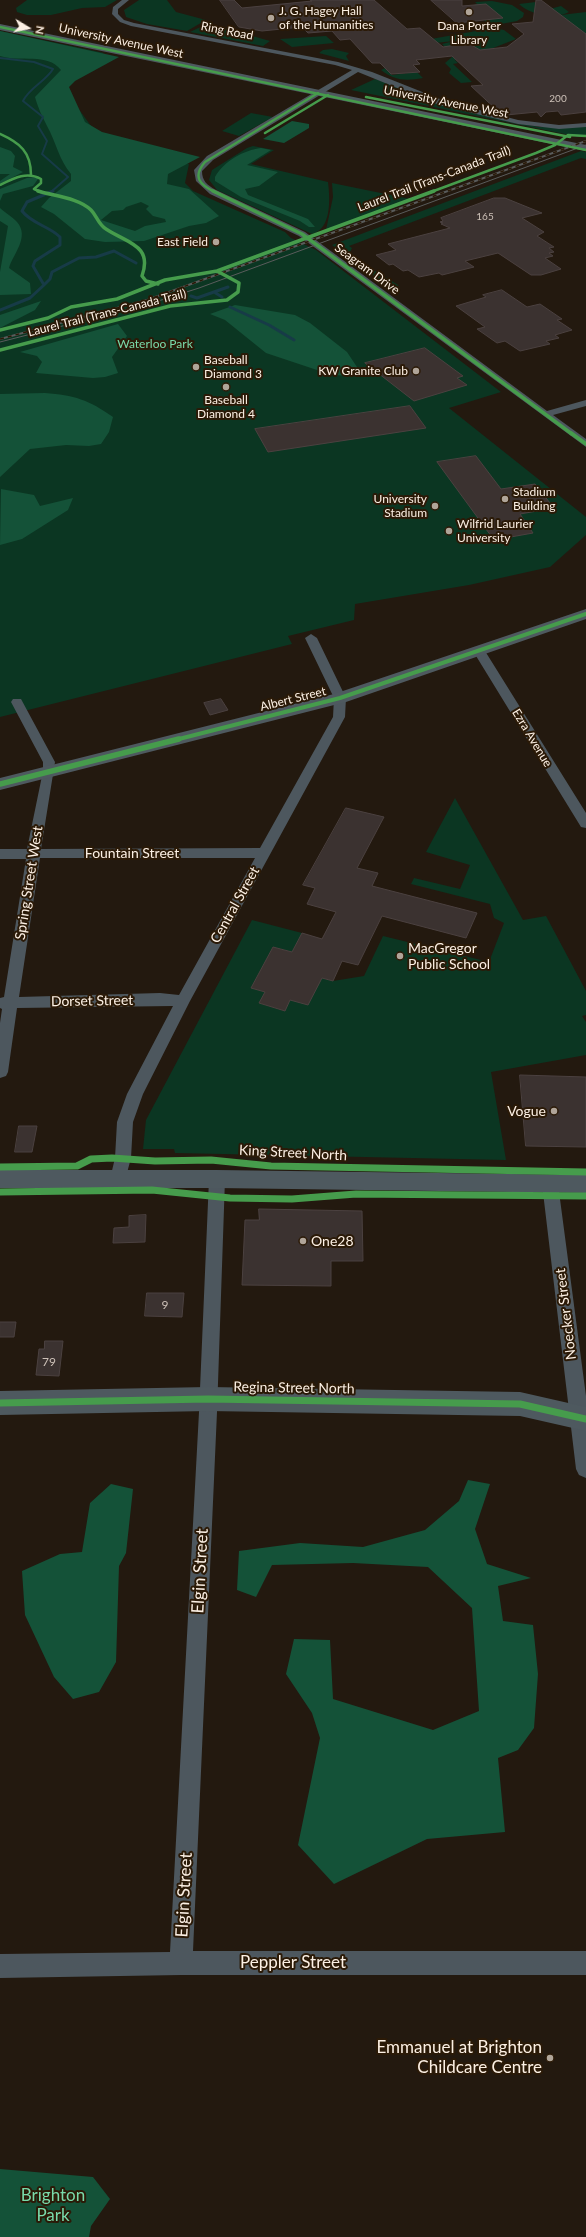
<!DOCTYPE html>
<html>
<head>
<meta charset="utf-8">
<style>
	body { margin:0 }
	#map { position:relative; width:586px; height:2237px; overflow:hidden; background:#23190f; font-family:Lato,sans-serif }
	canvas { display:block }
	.north { position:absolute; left:8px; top:8px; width:40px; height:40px; -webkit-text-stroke:3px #2b1a07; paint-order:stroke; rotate:100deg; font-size:11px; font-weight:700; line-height:16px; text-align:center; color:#fcf0e4 }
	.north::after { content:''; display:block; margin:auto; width:14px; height:18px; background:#fcf0e4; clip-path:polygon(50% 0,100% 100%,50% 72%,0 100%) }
</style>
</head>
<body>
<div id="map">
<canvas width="586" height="2237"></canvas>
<div class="north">N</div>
</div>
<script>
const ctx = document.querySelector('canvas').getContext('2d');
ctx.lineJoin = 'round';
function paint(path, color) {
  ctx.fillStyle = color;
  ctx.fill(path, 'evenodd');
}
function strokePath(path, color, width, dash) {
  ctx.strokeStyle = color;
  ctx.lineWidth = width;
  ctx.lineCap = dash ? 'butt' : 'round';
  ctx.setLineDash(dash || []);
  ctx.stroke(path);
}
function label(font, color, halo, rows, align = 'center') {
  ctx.font = font + ' Lato,sans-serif';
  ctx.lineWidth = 4;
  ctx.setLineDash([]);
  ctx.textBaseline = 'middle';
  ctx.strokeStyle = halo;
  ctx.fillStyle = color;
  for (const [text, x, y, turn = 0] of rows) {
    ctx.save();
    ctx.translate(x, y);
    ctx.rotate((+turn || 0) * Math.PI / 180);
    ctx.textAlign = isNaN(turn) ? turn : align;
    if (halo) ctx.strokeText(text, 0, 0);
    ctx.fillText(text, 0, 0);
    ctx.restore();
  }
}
paint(new Path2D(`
	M27,0H117L105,7L82,8L51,15H27L17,12L16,8Z
	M139,0H167L176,12L206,20L187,31L147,24L126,17L124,10Z
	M492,1L512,5L524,13L523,17L517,21L490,26L484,20L502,18L474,4H477L475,2Z
	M536,2L546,10L561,6L569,12C557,19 529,15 519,4Z
	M586,12V34L566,36L544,17Z
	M211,22L214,25L270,41L263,46L190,32Z
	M493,28L504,30L516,39L483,52L445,47L442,44L454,41L435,43L431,39Z
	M0,31L104,53L62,86L99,137L189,164L185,183L193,191L285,232L291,238L316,250L501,392L449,408L586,517V535L550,567L469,585L355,604L354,620L288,636L292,644L0,717Z
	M326,36L334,43L292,47L280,39Z
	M332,49L349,53L346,56L349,61L319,53L323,50Z
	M452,57H456L459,59L455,60L458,63L453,64L472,82L461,83L449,73L451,69L445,63Z
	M385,68L392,75L417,72L423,78C406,81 395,81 381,70Z
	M375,79L507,121L539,127H586V135L579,137L351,90Z
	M251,113L273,117L239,136L222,131Z
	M253,146L274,150L251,164L328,182C330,198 332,229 312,234L217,190L209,180L212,170L247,148Z
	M581,151L586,152V159L581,158L349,246L352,248L349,254C365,267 382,274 398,285L399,288L393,290L332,245Z
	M332,183L410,199L326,230L333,197Z
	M455,798L523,920L546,916L586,991V1015L582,1016L586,1022V1055L491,1072L506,1160L175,1153L174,1149H143L146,1120L252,920L302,933L292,952L273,947L251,988L265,992L259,1003L284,1011L290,1000L322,978L333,981L364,976L383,936L489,962L504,923L494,918L490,904L411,884L414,878L460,889L470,865L426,852Z`), '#0b3622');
paint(new Path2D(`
	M0,31L119,57L75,81L69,87L85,122L102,132L200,157L168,174L167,184L189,189L219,216L206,223L189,226L144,241L105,242L85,239L54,214L41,207L49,198L71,181V174C59,160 56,142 47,126C42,116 38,108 35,97L61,70C47,52 20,63 0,56ZM141,202L149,206L146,209L153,216L165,219L166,222L145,226L135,231L101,220L112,211L123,210L126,207Z
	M292,121L309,124V128L284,143L263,139Z
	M0,147L11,151L15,156L13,167L23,172L0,184V181L10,174H0Z
	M261,148L271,150L247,165L278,172L259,186L245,189L248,195L308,219L315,227H309L300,221L241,197L215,181V177C224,161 244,150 261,148Z
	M36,177L38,179L33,186L3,194L0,201V189L27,178Z
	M0,208C5,213 13,217 17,222C30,237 13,254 9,268L30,283L31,294L0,295V272L8,226L0,221Z
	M41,301L35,310L0,328V315Z
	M235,305L295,315L310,323L347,352L357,367V376L332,375L266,353L225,320L210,314Z
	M118,324L127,336L112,357L118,373L105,377L93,378L36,373L42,362L37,356L20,352Z
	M45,393C74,395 89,400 113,417L109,432L101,444L89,446L66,445L30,449L0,477V394Z
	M1,489L34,495L40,506L73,498L68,510L22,539L0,545Z
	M468,1480L490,1484L475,1529L487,1564L531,1578L498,1586L503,1621L533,1625L538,1674L534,1728L518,1750L498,1758L505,1832L427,1839L334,1884L298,1845L320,1738L312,1713L286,1674L294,1639L330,1640L333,1699L433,1730L479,1711L472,1608L428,1567L353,1563L272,1565L256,1597L237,1590L239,1551L300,1543L363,1547L425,1530L459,1501Z
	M111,1484L133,1489L126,1553L119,1566L116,1662L99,1692L73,1699L54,1677L25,1615L22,1571L60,1554L82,1552L90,1503Z
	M0,2169L93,2177L110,2199L91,2226L89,2237H0Z`), '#145238');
strokePath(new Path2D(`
	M0,58L34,62L53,69C45,82 30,87 23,101L43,117L38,126L47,141L42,154L68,177L51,192`), '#173b47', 2);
strokePath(new Path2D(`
	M44,285L50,279L52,272L79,258L96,257L114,251L136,263
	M214,292L222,297
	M191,296L197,298L228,287
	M230,307L269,325L294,340
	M0,310L30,298L44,285L33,266L35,261L60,245V237C49,226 32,224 22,211L27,202L53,191`), '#173b47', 3);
const building = new Path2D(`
	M220,0H234L242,8L312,1L310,0H374L407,29L420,28L443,47L468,43L480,50L507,47L524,34L512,24L533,22L536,0H541L586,34V112L561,115L558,111L546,112L541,117L537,112L506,115L500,113L471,86L483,85L452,56L416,60L420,64L413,65L420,72L391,74L380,63H372L350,39L340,40L332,31L308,33L302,27L262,31L239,27Z
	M431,0H462V6L486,4L503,18L457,23Z
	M494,198H505L542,213L522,218L544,232L537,236L554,247L549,248L554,252L549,253L553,256L545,258L561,269L541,275H531L498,253L465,261L474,267L442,275L439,273L419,277L408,270L403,271L393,264L389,265L376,255L396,250L388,244L450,228L441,224L443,223L440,222L443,221L441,218Z
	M502,290L527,307L540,304L562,319L557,320L572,330L555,335L559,338L546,341L550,344L520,351L505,341L497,343L477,329L485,327L456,306L486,297L483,295Z
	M425,348L463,376L457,378L467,385L414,401L365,363Z
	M410,406L426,428L268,452L255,429Z
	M476,456L501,489L535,484L554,508L520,514L533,533L494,540L437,462Z
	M221,699L228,710L210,715L204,703Z
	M346,808L384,817L357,868L378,873L372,886L477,913L466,938L382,916L358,965L342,961L333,981L322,978L308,1005L290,1000L285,1011L259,1003L265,992L251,988L273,947L292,952L302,933L322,939L336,912L307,904L315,888L303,885Z
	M520,1075L586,1077V1147L526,1146Z
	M19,1126H37L32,1152H15Z
	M259,1209L362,1211L363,1261H331V1286L242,1285L245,1220H259Z
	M146,1215L145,1242L113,1243L114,1228L129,1227V1216Z
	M147,1293H184L182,1317L145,1316Z
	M0,1322H16L14,1337H0Z
	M45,1341H63L59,1376L36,1375L39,1349H44Z`);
paint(building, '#3b3230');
strokePath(building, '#4b4140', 1);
paint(new Path2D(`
	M122,0H129L118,9V14L124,20L134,23L338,62L372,72L445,101L518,120L559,125L586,123V127L559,129L518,124L439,105L358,72L213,160L202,171C202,181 207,185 216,190L305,232L547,411L586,400V406L553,415L586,439V447L299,236L210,194L196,181L194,170L207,156L352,70L335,65L131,26L120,22L112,14L113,7Z
	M311,634L317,638L346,698L345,717L190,1001L143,1094L133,1122L131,1158L124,1184L118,1186L112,1184L110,1179L115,1158L117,1122L127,1094L173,1006L17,1008L8,1072L6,1076L0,1078V1023L2,1009L0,1008V998L4,997L26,859H0V849H27L43,771V762L11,702L13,699H21L55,762L41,849L260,848L333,717L334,698L305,638ZM40,858H255L179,995L160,993L19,997Z
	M479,647L485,651L586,813V828L581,827L473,651Z
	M217,1172L223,1174L225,1179L217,1412L193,1951H586V1975H181L0,1978V1954L170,1952L199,1412L209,1179L211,1174Z
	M550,1177L556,1179L558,1184L586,1396V1478L579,1475L576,1469L542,1184L544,1179Z`), '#4d575e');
paint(new Path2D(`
	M0,24L586,145V151L0,30Z
	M586,609V619L346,702L0,790V778L334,694Z
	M0,1170H217L586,1175V1193L217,1188H0Z
	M208,1387L520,1392L586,1407V1431L520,1416L208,1411L0,1415V1391Z`), '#4e595f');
strokePath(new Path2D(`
	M0,342L152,303L199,288L586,145`), '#5a5c5c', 1);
const rail = new Path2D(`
	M0,339L147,300L586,141`);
strokePath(rail, '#5a5c5c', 2);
strokePath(rail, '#2b1a07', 1.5, [4]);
strokePath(new Path2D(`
	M0,27L586,150
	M366,97L570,137
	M265,133L328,95
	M0,134C20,143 31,152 31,175
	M0,185C14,178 27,171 41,179V183L34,189L41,192
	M215,192C200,185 192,177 205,162L318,93
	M431,192L536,153L555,145L568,135L586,136`), '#469c4c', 2.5);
strokePath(new Path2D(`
	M38,191C54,196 79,198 91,210C97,216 98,224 106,229C127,243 153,245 142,276L146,281L158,284
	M213,191L302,234L572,434
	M0,330L48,318L71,307L117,299L165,280L217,271L434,191
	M0,350L170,306L227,300L238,292L239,283L217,271`), '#469c4c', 3.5);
strokePath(new Path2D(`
	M571,433L586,444
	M175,740L340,698L586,614`), '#469c4c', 4);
strokePath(new Path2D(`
	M0,784L179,739`), '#469c4c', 5.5);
strokePath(new Path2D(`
	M0,1167L77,1166L91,1159L112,1158L155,1161L211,1160L271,1166L586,1172
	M0,1192L152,1190L230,1198L292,1199L356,1194L586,1196
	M0,1403L208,1399L520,1404L586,1419`), '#469c4c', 7);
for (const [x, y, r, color] of [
	[469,12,4,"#b0a599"],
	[271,18,4,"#b0a599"],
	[216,242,4,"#b0a599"],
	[196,367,4,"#b0a599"],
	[416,371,4,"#b0a599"],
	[226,387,4,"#b0a599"],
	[505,499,4,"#b0a599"],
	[435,506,4,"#b0a599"],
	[449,531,4,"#b0a599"],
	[400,956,4,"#b0a599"],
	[554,1111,4,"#b0a599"],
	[303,1241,4,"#b0a599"],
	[550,2058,4,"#b0a599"]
]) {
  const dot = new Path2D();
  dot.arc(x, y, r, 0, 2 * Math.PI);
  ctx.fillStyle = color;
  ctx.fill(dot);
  strokePath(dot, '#2b1a07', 1.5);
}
label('10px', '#ccc0b7', null, [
	["200",558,99],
	["165",485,217]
]);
label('12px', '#fcf0e4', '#2b1a07', [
	["J. G. Hagey Hall",279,11],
	["of the Humanities",279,25],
	["Dana Porter",469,26,"center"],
	["Library",469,40,"center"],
	["East Field",208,242,"right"],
	["Baseball",204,360],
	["Diamond 3",204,374],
	["KW Granite Club",408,371,"right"],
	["Baseball",226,400,"center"],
	["Diamond 4",226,414,"center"],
	["Stadium",513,492],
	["Building",513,506],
	["University",427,499,"right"],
	["Stadium",427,513,"right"],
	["Wilfrid Laurier",457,524],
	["University",457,538]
], 'left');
label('12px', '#fcf0e4', '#2b1a07', [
	["Ring Road",227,31,11],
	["University Avenue West",121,41,12],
	["University Avenue West",446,102,11],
	["Laurel Trail (Trans-Canada Trail)",434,179,-21],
	["Seagram Drive",367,269,36],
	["Laurel Trail (Trans-Canada Trail)",107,313,-14],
	["Albert Street",293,699,-14],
	["Ezra Avenue",532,738,59]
]);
label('12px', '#79daaa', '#2b1a07', [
	["Waterloo Park",155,344]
]);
label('12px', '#ccc0b7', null, [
	["9",165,1305],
	["79",49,1362]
]);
label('14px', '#fcf0e4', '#2b1a07', [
	["Fountain Street",132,853],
	["Spring Street West",29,883,-81],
	["Central Street",235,905,-61],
	["Dorset Street",92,1001,-1],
	["King Street North",293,1153,3],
	["Noecker Street",566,1314,-97],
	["Regina Street North",294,1388,1]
]);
label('14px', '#fcf0e4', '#2b1a07', [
	["MacGregor",408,948],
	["Public School",408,964],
	["Vogue",546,1111,"right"],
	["One28",311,1241]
], 'left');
label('17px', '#fcf0e4', '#2b1a07', [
	["Elgin Street",200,1571,-87],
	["Elgin Street",184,1895,-87],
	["Peppler Street",293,1963]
]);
label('17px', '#fcf0e4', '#2b1a07', [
	["Emmanuel at Brighton",542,2048],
	["Childcare Centre",542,2068]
], 'right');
label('17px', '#79daaa', '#2b1a07', [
	["Brighton",53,2196],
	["Park",53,2216]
]);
</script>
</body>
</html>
